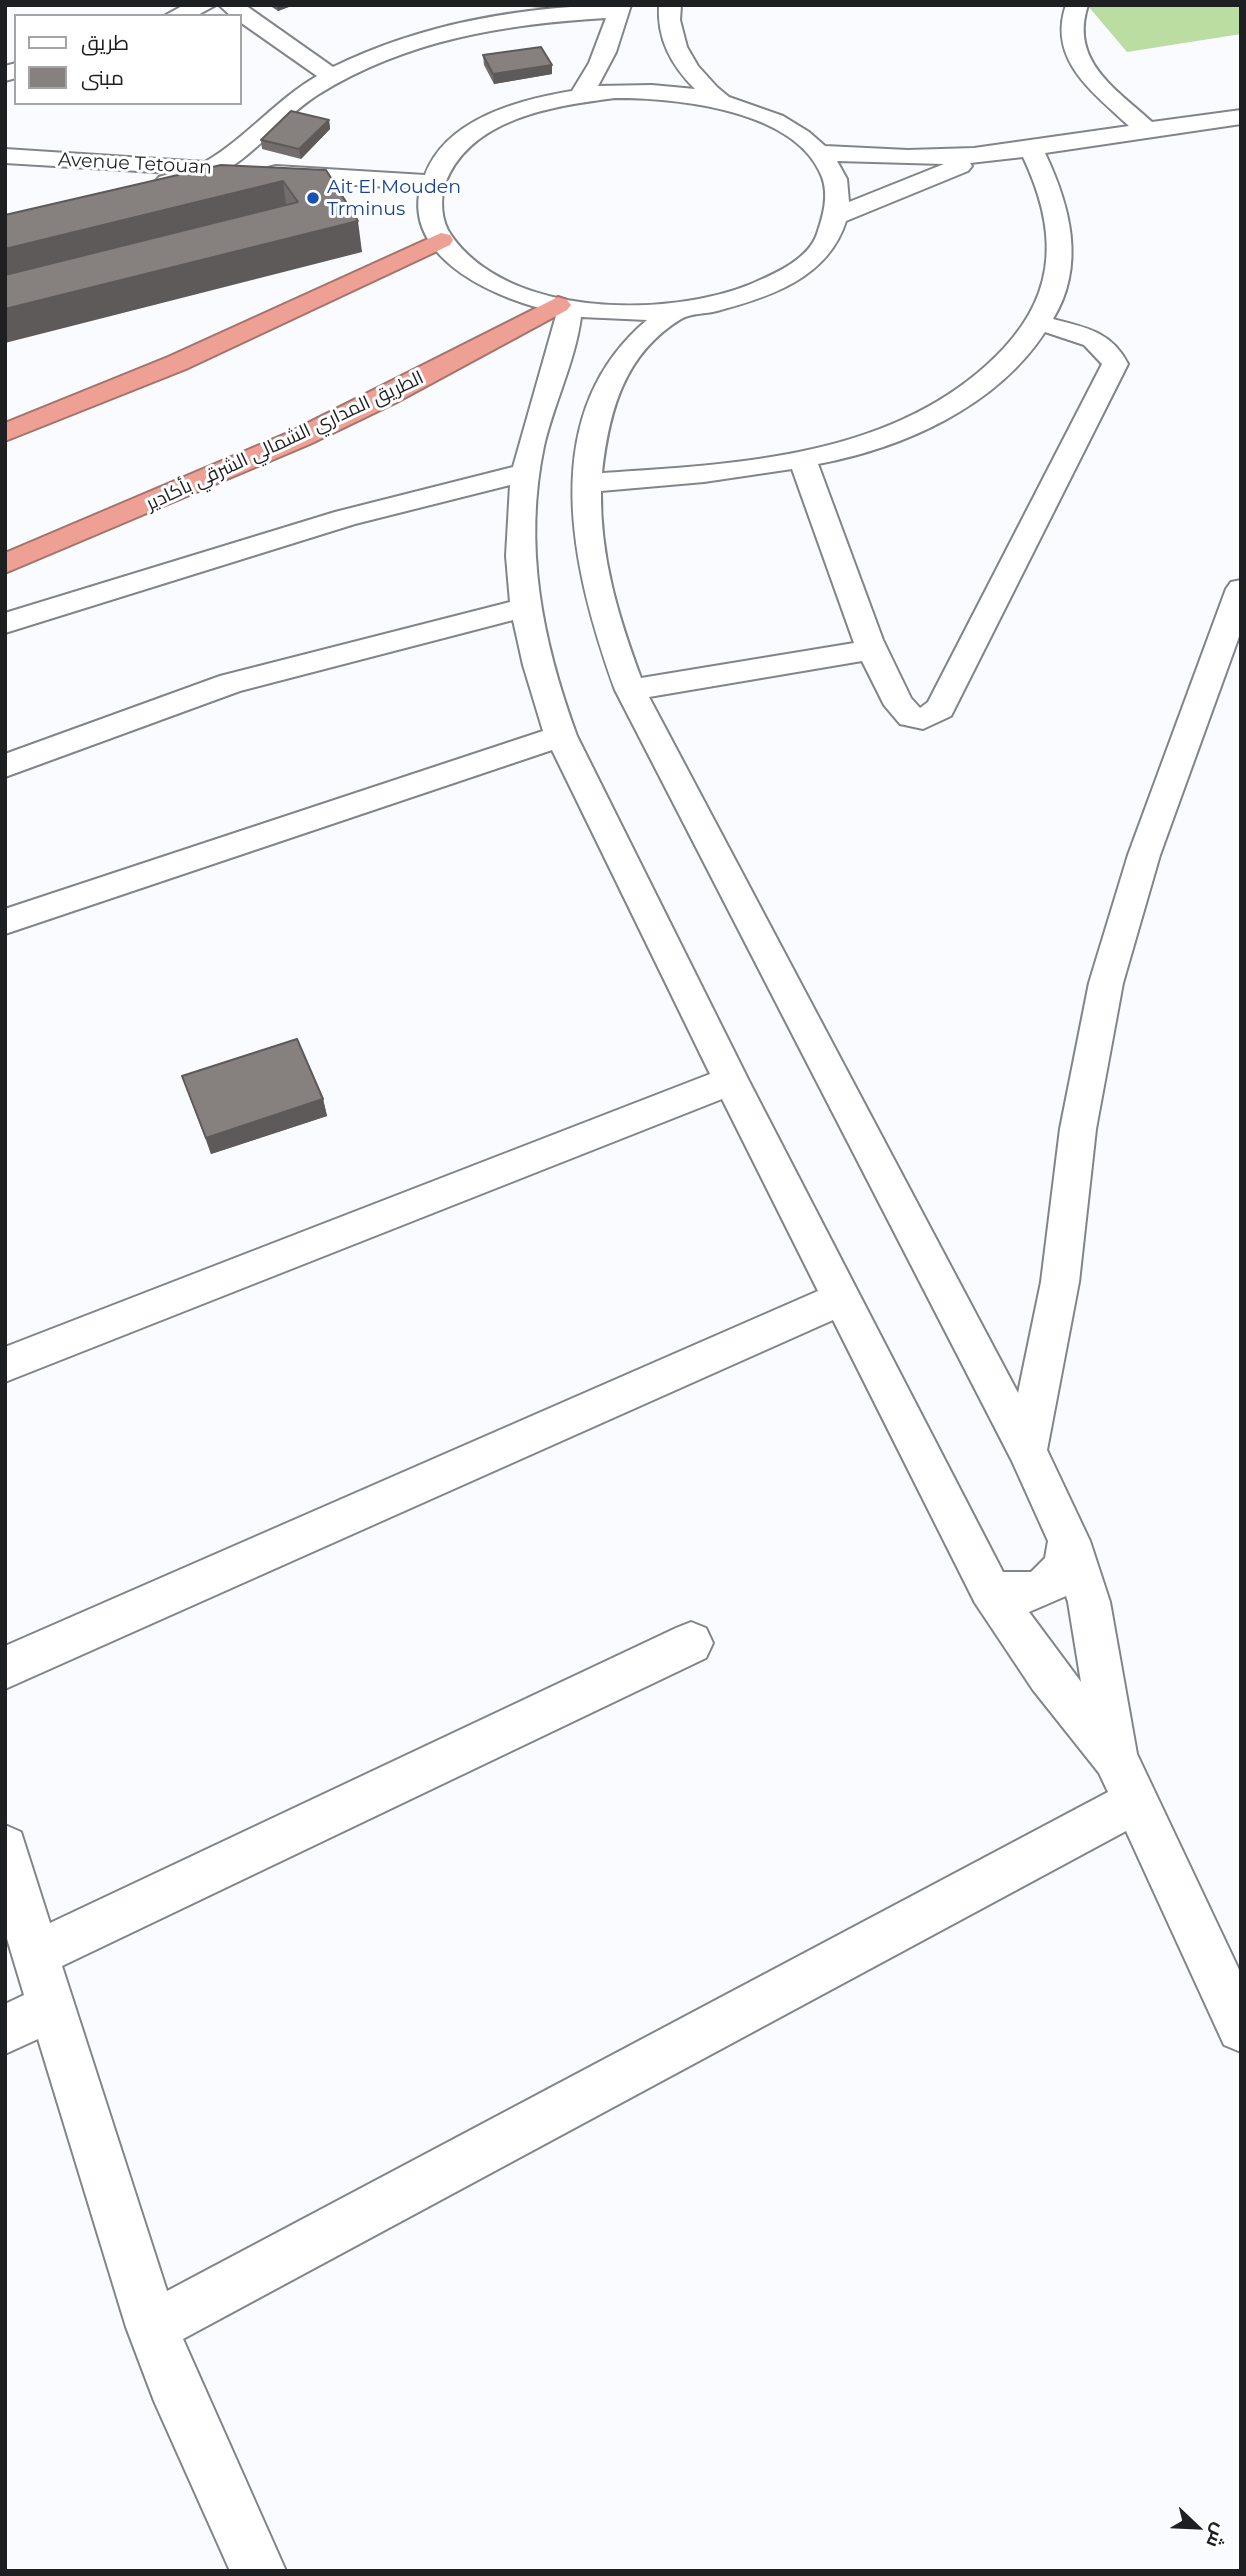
<!DOCTYPE html>
<html>
<head>
<meta charset="utf-8">
<style>
	body { margin:0 }
	#map { position:relative; width:1246px; height:2576px; overflow:hidden; background:#f9fbfe; font-family:Montserrat,Cairo,sans-serif }
	canvas { display:block }
	.frame { position:absolute; inset:0; border:7px solid #1d1f21; pointer-events:none }
	.legend { position:absolute; left:14px; top:14px; width:228px; height:91px; box-sizing:border-box; background:#fff; border:2px solid #a5a5a6; margin:0; padding:9px 12px; list-style:none; font-size:21px; color:#1d1f21 }
	.legend li { display:flex; align-items:center; gap:14px; height:35px }
	.legend b { width:35px; border:2px solid #a5a5a6 }
	.north { position:absolute; left:1162px; top:2492px; width:70px; height:70px; -webkit-text-stroke:5px #fff; paint-order:stroke; rotate:113deg; font-size:19px; font-weight:700; line-height:28px; text-align:center; color:#1d1f21 }
	.north::after { content:''; display:block; margin:auto; width:24px; height:32px; background:#1d1f21; clip-path:polygon(50% 0,100% 100%,50% 72%,0 100%) }
</style>
</head>
<body>
<div id="map">
<canvas width="1246" height="2576"></canvas>
<div class="frame"></div>
<ul class="legend">
<li><b style="height:9px;background:#fff"></b>طريق</li>
<li><b style="height:19px;background:#86807f"></b>مبنى</li>
</ul>
<div class="north">ش</div>
</div>
<script>
const ctx = document.querySelector('canvas').getContext('2d');
ctx.lineJoin = 'round';
function paint(path, color) {
  ctx.fillStyle = color;
  ctx.fill(path, 'evenodd');
}
function strokePath(path, color, width, dash) {
  ctx.strokeStyle = color;
  ctx.lineWidth = width;
  ctx.lineCap = dash ? 'butt' : 'round';
  ctx.setLineDash(dash || []);
  ctx.stroke(path);
}
function label(font, color, halo, rows, align = 'center') {
  ctx.font = font + ' Montserrat,Cairo,sans-serif';
  ctx.lineWidth = 6;
  ctx.setLineDash([]);
  ctx.textBaseline = 'middle';
  ctx.strokeStyle = halo;
  ctx.fillStyle = color;
  for (const [text, x, y, turn = 0] of rows) {
    ctx.save();
    ctx.translate(x, y);
    ctx.rotate((+turn || 0) * Math.PI / 180);
    ctx.textAlign = isNaN(turn) ? turn : align;
    if (halo) ctx.strokeText(text, 0, 0);
    ctx.fillText(text, 0, 0);
    ctx.restore();
  }
}
paint(new Path2D(`
	M1241,5V34L1127,52L1088,6Z`), '#bcdda1');
const minor = new Path2D(`
	M184,5H216L196,16H164Z
	M219,5H245L333,67C425,22 530,5 631,5L616,52L598,86L652,85L695,89C671,65 657,39 659,5H681L680,20L687,47L698,66L717,87L729,97L783,116L809,132L825,146L908,150L974,148L1129,126C1093,92 1047,60 1066,5H1088C1069,61 1116,89 1152,122L1241,110V124L1045,153C1070,206 1086,265 1053,319C1085,327 1112,332 1128,364L951,716L923,729L900,724L884,705L862,661L649,697L1018,1393L1041,1282L1060,1129L1089,983L1128,855L1226,589L1231,582L1241,580V631L1160,855L1123,983L1096,1129L1079,1282L1047,1450L1090,1541L1110,1602L1137,1754L1241,1974V2052L1224,2045L1126,1831L183,2339L286,2571H230L154,2401L126,2327L38,2039L5,2054V2004L24,1995L5,1932V1825L21,1832L50,1923L676,1628L691,1622L706,1628L713,1643L706,1658L62,1966L167,2291L1108,1792L1099,1773L1033,1690L975,1603L833,1320L5,1689V1646L818,1291L722,1099L5,1382V1347L710,1074L552,750L5,934V909L543,731L523,665L513,620L240,691L5,777V754L220,676L510,602L506,556L510,485L355,524L5,633V613L335,512L513,467L557,312C501,301 404,261 420,189L276,180L268,178L264,173L268,168L276,166L425,175C446,119 518,100 572,91L589,63L606,18C504,24 406,40 319,94C284,116 259,151 223,172C206,182 186,185 167,189L159,187L155,182L159,177L172,173L5,163V149L205,162C246,138 276,100 317,76L240,22V16H231ZM615,98C676,98 796,109 822,177C829,196 823,216 817,234C808,260 774,274 751,284C668,318 508,318 451,235C441,221 440,200 445,184C470,118 553,106 615,98ZM1023,157C1056,227 1059,289 1004,348C902,457 741,464 602,473C609,411 624,354 681,319C691,313 706,314 717,311C770,297 828,278 846,221L968,171L972,166L970,163ZM837,161L944,164L849,202L847,179ZM581,317L647,320C534,415 572,570 615,690L1012,1461L1048,1541L1045,1558L1031,1572H1003L749,1081L577,736C542,641 523,546 544,446C554,403 575,362 581,317ZM1045,332L1084,345L1102,364L928,702L920,708L911,698L883,640L818,464C903,448 996,407 1045,332ZM792,469L854,643L641,678C618,616 600,557 601,491L704,482ZM1066,1596L1068,1602L1081,1682L1029,1612Z
	M16,63V78L5,81V66Z`);
const highway = new Path2D(`
	M441,233L450,235L453,240L450,245L186,369L5,441V423L168,357Z
	M558,297L567,300L571,305L567,310L397,402L310,444L5,573V553L290,432Z`);
strokePath(minor, '#818589', 4);
strokePath(highway, '#a4736b', 4);
paint(minor, '#fff');
paint(highway, '#eda093');
paint(new Path2D(`
	M269,5H294L278,11Z
	M494,5H549L548,8Z
	M483,55L552,65V74L494,84L484,65Z
	M329,120L330,129L301,159L262,149L261,140Z
	M326,170L362,252L5,215Z
	M182,1076L323,1099L327,1116L211,1154Z`), '#736e6d');
paint(new Path2D(`
	M277,5H294L278,11Z
	M552,65V74L494,84L493,74Z
	M329,120L330,129L301,159L299,149Z
	M283,181L287,213L5,282V249Z
	M358,221L362,252L5,343V309Z
	M323,1099L327,1116L211,1154L206,1138Z`), '#5e5a59');
const building = new Path2D(`
	M541,47L552,65L493,74L483,55Z
	M291,111L329,120L299,149L261,140Z
	M221,165L326,170L358,221L5,309V275L298,202L283,181L5,249V215Z
	M297,1039L323,1099L206,1138L182,1076Z`);
paint(building, '#86807f');
strokePath(building, '#5e5a59', 2);
for (const [x, y, r, color] of [
	[313,198,7,"#1a4fb4"]
]) {
  const dot = new Path2D();
  dot.arc(x, y, r, 0, 2 * Math.PI);
  ctx.fillStyle = color;
  ctx.fill(dot);
  strokePath(dot, '#fff', 2.5);
}
label('19px', '#1d1f21', '#fff', [
	["Avenue Tetouan",135,164,3],
	["الطريق المداري الشمالي الشرقي بأكادير",285,441,-25]
]);
label('19px', '#164399', '#fff', [
	["Ait El Mouden",327,187],
	["Trminus",327,209]
], 'left');
</script>
</body>
</html>
